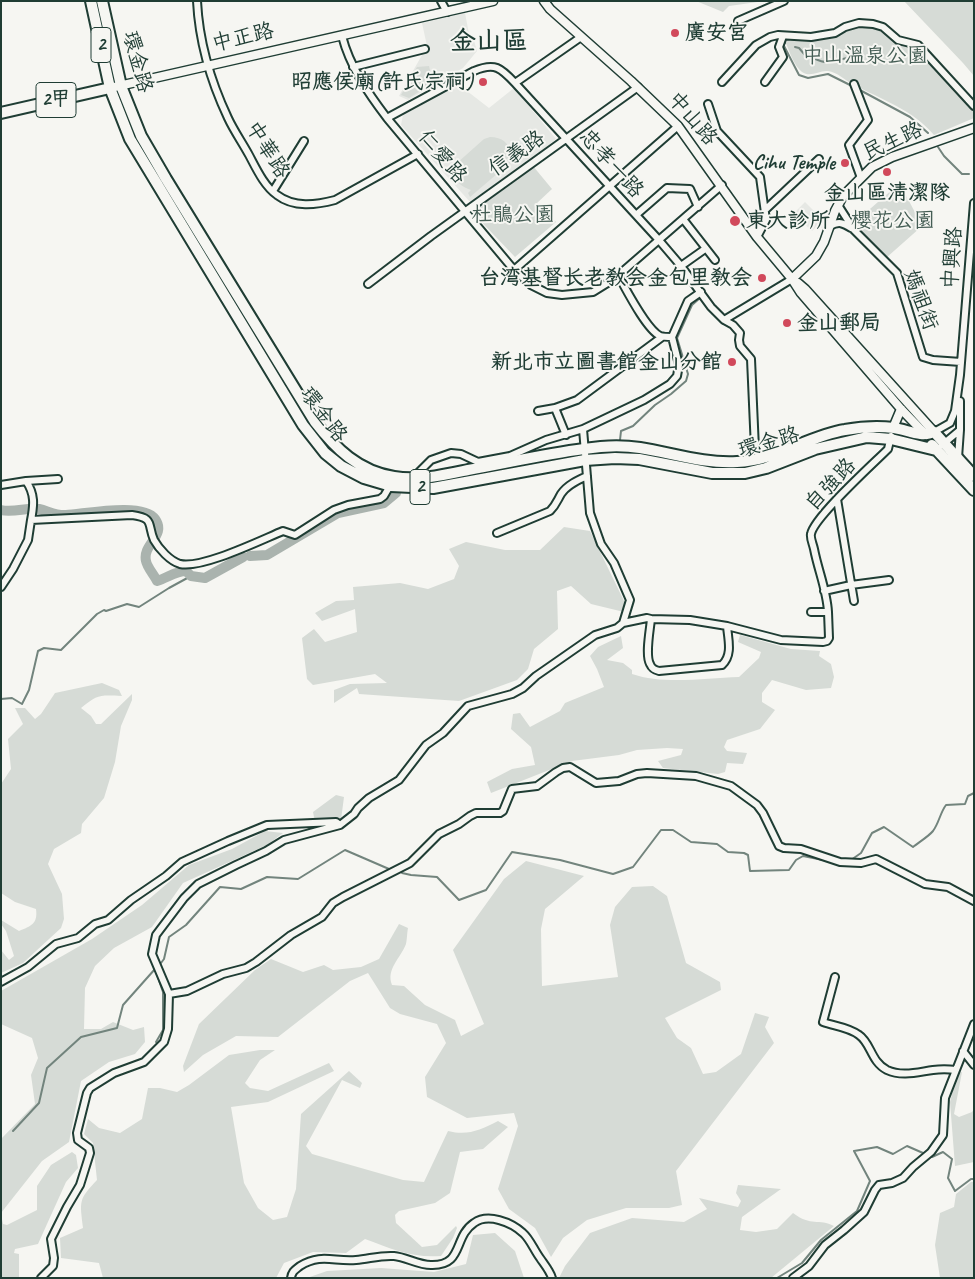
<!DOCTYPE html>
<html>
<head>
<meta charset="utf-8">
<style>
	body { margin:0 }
	#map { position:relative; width:975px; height:1279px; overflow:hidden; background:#f6f6f2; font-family:Caveat,sans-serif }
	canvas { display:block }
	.frame { position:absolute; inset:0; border:2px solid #1f3d34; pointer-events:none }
</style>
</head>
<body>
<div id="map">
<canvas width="975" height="1279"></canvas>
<div class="frame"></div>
</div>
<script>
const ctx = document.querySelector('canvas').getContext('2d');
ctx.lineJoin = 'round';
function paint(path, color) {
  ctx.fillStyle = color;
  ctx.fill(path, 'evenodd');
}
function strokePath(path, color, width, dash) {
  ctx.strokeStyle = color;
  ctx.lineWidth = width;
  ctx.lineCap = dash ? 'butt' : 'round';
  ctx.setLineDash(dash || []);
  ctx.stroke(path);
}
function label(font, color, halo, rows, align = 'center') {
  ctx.font = font + ' Caveat,"LXGW WenKai TC",sans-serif';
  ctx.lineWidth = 4;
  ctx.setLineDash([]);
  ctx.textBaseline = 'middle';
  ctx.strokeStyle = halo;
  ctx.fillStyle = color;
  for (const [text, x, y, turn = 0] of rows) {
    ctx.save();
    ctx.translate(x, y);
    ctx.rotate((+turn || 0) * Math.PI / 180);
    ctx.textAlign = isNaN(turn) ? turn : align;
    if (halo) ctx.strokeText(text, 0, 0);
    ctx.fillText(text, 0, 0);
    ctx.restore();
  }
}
paint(new Path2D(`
	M465,13L469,34H472L477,51L463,68L408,100L399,96L427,46L422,23Z
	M458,84L489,108L514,88L556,139L538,154L470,202L401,125L403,115Z
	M805,202L826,223L823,229L818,225L812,231L793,214Z`), '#e6e8e4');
paint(new Path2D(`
	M696,1H765L729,6L723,12Z
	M904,1H974V76L963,63Z
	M859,26H872L899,43L918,48L974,110V118L934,135C913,110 881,99 852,84C845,80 837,72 828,71C819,70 811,78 802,72C794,66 789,50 785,41L789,38H818L846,32L847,29Z
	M429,66L433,83L409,98L401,95L417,67Z
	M490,137C502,137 510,143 510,155L522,146L525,150L470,197L468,193L471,190C462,187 454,182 455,171L450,175L447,172L484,139Z
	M533,166L552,189L537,203L556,222L515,257L471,211Z
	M901,186L918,218L925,223L926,225L921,227L886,258L852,224L848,217L863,215L893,189Z
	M564,527L590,531L625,603L624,612L591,604L571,586L557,591L558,629L534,649L528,669L517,680L459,701L359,694L357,688L334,703V690L350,684L387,683L375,674L313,685L307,679L302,638L314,629L325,642L357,632L355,609L322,621L315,613L336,601L354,600L353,587L400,583L428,589L454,579L459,566L449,549L466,542L505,550H540Z
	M740,635L791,649L820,651L819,656L831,664L834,677L831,688L806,690L772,680L762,693V702L775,710L760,729L727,740L724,747L727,751L747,753L743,764L727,763L725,772L718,774L663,768L658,761L681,755L683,749L667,748L637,750L619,755L572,761L491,793L487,782L512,769L535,765L531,747L511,729L513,714L520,713L530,727L560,711L565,703L604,687L597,669L590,656L598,647L621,636L623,648L607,660L623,663L632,670V674C664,685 705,678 739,677L759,658L761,652L738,642Z
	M102,683L119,690L122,696C100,695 98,694 81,708L91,716L96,724H101L132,694V700L121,726L115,762L104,798L82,824L81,833L54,849L48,864L62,894L64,919L61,928L23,963L1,973V950L9,960L14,956L6,931L1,924V920L19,931C31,926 38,924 36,909L15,902L1,893V784L11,769L8,739L23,724L15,708H25L35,719L41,714L55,693Z
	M336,795L344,797L341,820L315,822L313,812Z
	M265,831L283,833L267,845L183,883L152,927L114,948L95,966L85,988L84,1029H101L113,1022L133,1030L144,1027L145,1042L135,1054L109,1062L81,1081L69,1142L42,1161L1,1213V1139L35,1104L31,1075L38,1058L32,1038L1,1024V991L92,939L142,905L189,865L232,849Z
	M526,861L584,876L545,909L541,929L542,986L618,977L610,925L615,907L632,887L653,886L667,896L686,963L720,982L721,990L665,1018L677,1038L691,1048L703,1074L716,1072L741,1054L755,1013L769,1017L765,1027L774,1043L676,1171L682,1205L669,1208H626L587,1220L563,1238L551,1257L535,1228L509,1209L498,1189L518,1126L514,1113L467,1118L427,1097L425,1077L446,1043L437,1024L400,1014L390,1008L368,973L350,981L278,1037L236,1036L203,1055L184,1072L183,1066L199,1024L255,970L271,959L303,972L324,965L333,970L361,967L379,959L399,924L408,928C407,933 407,940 406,944C400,959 386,969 392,985L404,986L425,1005L455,1020L461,1036L484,1024L453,950L504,879Z
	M260,1050H275L260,1060L245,1083L250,1088L268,1091L329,1063L334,1071L268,1102L231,1107L244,1183L258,1208L273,1220L287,1217L296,1189L301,1114L349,1071L362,1083L360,1088L342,1080L306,1146L312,1154L403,1180L424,1182L448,1131C468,1136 480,1130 498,1121L508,1127L483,1149L460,1152L450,1193L435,1203L399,1211L395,1215L396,1223L422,1247L437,1245L456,1226L457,1228L453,1238L441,1256C411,1258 392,1249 365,1239L346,1253L313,1252L284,1263L276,1278H103L99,1263L61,1258L60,1238L83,1228C80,1201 78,1200 97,1180L93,1143L84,1134L88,1119L99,1128L120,1133L142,1119L148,1088H160L177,1092L189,1085L229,1055Z
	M962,1072L954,1114L959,1117L972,1112L974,1109V1162L955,1166L950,1102L957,1074Z
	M72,1152L76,1155L78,1168L66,1182L38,1244L15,1249L14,1253L19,1254V1278H1V1214L3,1224L7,1225L37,1210V1186L51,1165Z
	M971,1182H974V1278H940L935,1245L940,1213L954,1207L956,1194Z
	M738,1185L781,1189L742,1217L740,1230L756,1232L777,1229L793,1213C811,1227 819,1218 834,1226L771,1278H559L565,1266L590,1233L632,1218L684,1222L707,1209L699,1198L738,1207L741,1201L736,1193Z
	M495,1233L515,1251L524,1278H307L327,1271L381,1268L434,1272L466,1264L473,1235Z`), '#d6dbd6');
strokePath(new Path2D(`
	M785,43L783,44L799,75L808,78L828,74L852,86
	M795,47L799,48L805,55C814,57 819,63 829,62C836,62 842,58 849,58
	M858,89L910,117L928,133
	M938,147L944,156L962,174H969
	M620,440L621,431L633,426L655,405L671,394L686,381L688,374L677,338L692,305L700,298
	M1,699L12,698L22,704L29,690L38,651L44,648L61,650L97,614L104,610L106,611L127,604L139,607L169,588L191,576
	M851,860L861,853L872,833L884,827L913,847C919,842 928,837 933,831C939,823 940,813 946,805L965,804L968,796L974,793
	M402,873L411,875L437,877L459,900L486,890L512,852L560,860L613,874L633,867L661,830H673L691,842L717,844L728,852L744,853L748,855L750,871L789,870L796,860L803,856L828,861
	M161,963L164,959L169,937L186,925L220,887L241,889L267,877L298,879L345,850L389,869
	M156,1042L163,1030V992L156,972
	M13,1131L39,1103L47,1068L81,1037L117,1028L123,1005L155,969
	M932,1157L943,1152L952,1159L948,1178L955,1191L971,1179H974
	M777,1278L802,1263L821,1240L857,1211L870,1181L854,1151L877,1147L893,1154L907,1146L923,1153`), '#72847d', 2);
strokePath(new Path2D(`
	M1,510C14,513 27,507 39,509C48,511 57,516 66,515C85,514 143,502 155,519C167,536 142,544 146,561C147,567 154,575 157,581C167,578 176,571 186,571L191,576L205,578L243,557
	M250,556L267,555L338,513L384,503L396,493`), '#aab3ae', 10);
const minor = new Path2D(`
	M197,1C199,41 211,82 228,118C234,131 242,142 249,155C256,168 264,186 277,195C294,208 316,205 335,200L418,154
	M441,1L447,12
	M738,21L784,1
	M342,36C350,67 368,93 387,118L514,270L531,285L547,293L562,295L593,292L614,279L722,185
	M353,67L425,49
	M722,82L756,45L770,37L778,35L811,37L835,33L845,27L859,23L873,24L883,27L898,40L918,45L974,106
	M765,82L783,57L779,47L783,36
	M515,83L581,37
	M854,84L868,120L849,145L861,178
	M708,104L717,131L760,177L766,220L757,237
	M387,118L474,71C495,62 501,68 515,83L658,239L681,266L711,307L724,320L792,279
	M273,191L304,141
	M838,205L854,230L897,273L923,357L933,360L961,362
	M765,210L819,159
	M636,215L667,188L690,189L698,207
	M683,219L715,260
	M830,226C839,221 843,223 851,228
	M681,266L705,249
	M514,270L678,126
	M618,275C626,289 646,329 660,336C664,337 668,337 672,337
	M368,284L431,236L638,87
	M724,320L733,325L740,333L739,340L740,346L751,359L755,449L762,460
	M555,408L566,435
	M538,411L555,408L577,400L662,337
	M934,432L950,423L955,411L960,375L974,203
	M942,445L960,430V401
	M958,458L960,430
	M413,478L431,460L451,453L461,454L478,462L510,456L546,440L583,429
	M26,481L58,479
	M1,485L26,481C35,494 34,505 31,520L132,515C155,518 147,524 154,540C159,549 170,561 180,564C202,569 261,540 283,531L295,535L334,510L348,505L380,499L384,496L391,484
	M837,499L854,601
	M497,533L550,511C556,505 557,501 561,494C567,485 578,480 587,476
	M1,587L13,569L28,540L31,520
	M824,591L851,585L889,580
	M811,612H828C827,591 818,570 814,549C813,544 810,538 811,534C814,517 873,464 888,449L891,436
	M623,623L647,618L651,619C650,630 645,655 650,664C652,669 655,670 659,671L722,665C733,655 728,639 727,626L690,620L651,619
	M727,626L781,640L823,642L827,641L829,638L828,612
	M835,977L823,1022C834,1026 849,1027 859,1035C871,1043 871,1062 887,1070C902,1077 918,1072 933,1070C940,1069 948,1069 956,1070L974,1024
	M1,982L28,967L56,944L78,938L95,924L108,920L131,900L166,876L182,862L228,841L267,825L336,822L340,825
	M169,994L187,991L223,974L246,968L256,962L291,935L322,917L333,903L343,897L410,863L439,834L459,824L470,816L476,813H500L503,811L512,789L537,786L556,772L563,768L570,767L596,783L619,781L637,774L647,773L696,776L731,786L757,805L763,813L779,846L784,848L801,849L840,862L861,863L876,859L925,884L948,887L974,901
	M963,1051L974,1065
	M41,1278L53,1266L54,1258L51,1239L67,1207L80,1185L90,1153L89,1148L78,1140L77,1133L87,1093L90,1088L114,1073L144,1062L164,1042L168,1029L169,994L152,954L156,935L184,898L198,884L236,865L266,851L284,840L340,825L354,814L358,808L369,798L399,780L426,745L443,733L468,706L512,694L523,688L536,676L595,635L617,628L623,623L630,600L614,563L601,544L590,513L583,429L644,400L670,384L677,376L679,365L672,337L688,301L701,292
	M291,1278C292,1271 295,1270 300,1266C321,1253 334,1262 356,1260C369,1259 380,1255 394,1256C406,1257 418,1265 431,1265C464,1266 453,1237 474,1223C488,1213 511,1222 523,1233C530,1239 534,1250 540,1258C544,1264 550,1271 552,1278
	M793,1278L809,1266L825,1245L844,1230L864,1212L875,1190L879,1185L892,1183L903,1178L913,1167L931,1152L943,1135L945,1098L956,1070`);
const tertiary = new Path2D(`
	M544,1L550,9L631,81L678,126L757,237L792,279L801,293L901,409L926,435
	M110,88L493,1
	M792,279L816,256L824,242L835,211L843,196L872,167L892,157L974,128
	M798,283L805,289L934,432
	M893,428L901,409`);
const primary = new Path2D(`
	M91,1L110,88L130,139L303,425L325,453L341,466L364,478L391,486L433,488L585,460L615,458L639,459L712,473H745L766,468L815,449L867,437L891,439L936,450
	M102,1L121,86L141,136L166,179L315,422C336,449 358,471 394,477C419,481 444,475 468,470C507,463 545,454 584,449C602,446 622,445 640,448C672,453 704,464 737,462C775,461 808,436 845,430C861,427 878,426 894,428C908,430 921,438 934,432L974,476
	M1,113L110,88
	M932,445L974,490`);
strokePath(minor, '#1f3d34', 10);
strokePath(tertiary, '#1f3d34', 11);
strokePath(primary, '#1f3d34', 14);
strokePath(minor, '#f6f6f2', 6);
strokePath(tertiary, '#f6f6f2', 8);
strokePath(primary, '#f6f6f2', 10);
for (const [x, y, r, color] of [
	[675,33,5,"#d1495b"],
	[483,82,5,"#d1495b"],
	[845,163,5,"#d1495b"],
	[887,172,5,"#d1495b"],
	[735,221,6,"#d1495b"],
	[762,278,5,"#d1495b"],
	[787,323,5,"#d1495b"],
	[732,362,5,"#d1495b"]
]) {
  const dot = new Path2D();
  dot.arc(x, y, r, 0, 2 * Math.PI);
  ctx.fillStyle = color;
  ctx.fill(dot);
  strokePath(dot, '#f6f6f2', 2);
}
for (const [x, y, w] of [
	[101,45,20],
	[56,100,40],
	[420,487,20]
]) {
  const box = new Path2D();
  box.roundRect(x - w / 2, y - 17.5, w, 35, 4);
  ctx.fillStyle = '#f6f6f2';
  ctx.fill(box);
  strokePath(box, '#1f3d34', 1);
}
label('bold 20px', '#1f3d34', null, [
	["2",101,45],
	["2甲",56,100],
	["2",420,487]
]);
label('bold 21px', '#1f3d34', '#f6f6f2', [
	["廣安宮",685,33,"left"],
	["昭應侯廟(許氏宗祠)",473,82],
	["Cihu Temple",835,163],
	["金山區清潔隊",887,193,"center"],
	["東大診所",746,221,"left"],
	["台湾基督长老教会金包里教会",752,278],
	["金山郵局",797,323,"left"],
	["新北市立圖書館金山分館",722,362]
], 'right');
label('21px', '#1f3d34', '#f6f6f2', [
	["中正路",243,38,-13],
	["環金路",137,62,75],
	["中山路",692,119,49],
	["民生路",893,142,-25],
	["中華路",267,150,58],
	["信義路",517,154,-35],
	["仁愛路",442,157,50],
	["忠孝一路",611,164,48],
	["中興路",953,258,-86],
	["媽祖街",920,300,70],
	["環金路",323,415,53],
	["環金路",769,443,-16],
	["自強路",831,485,-47]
]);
label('21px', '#445d54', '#f6f6f2', [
	["中山溫泉公園",865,56],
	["杜鵑公園",513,215],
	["櫻花公園",893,221]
]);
label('bold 26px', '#1f3d34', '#f6f6f2', [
	["金山區",489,42]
]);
</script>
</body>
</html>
